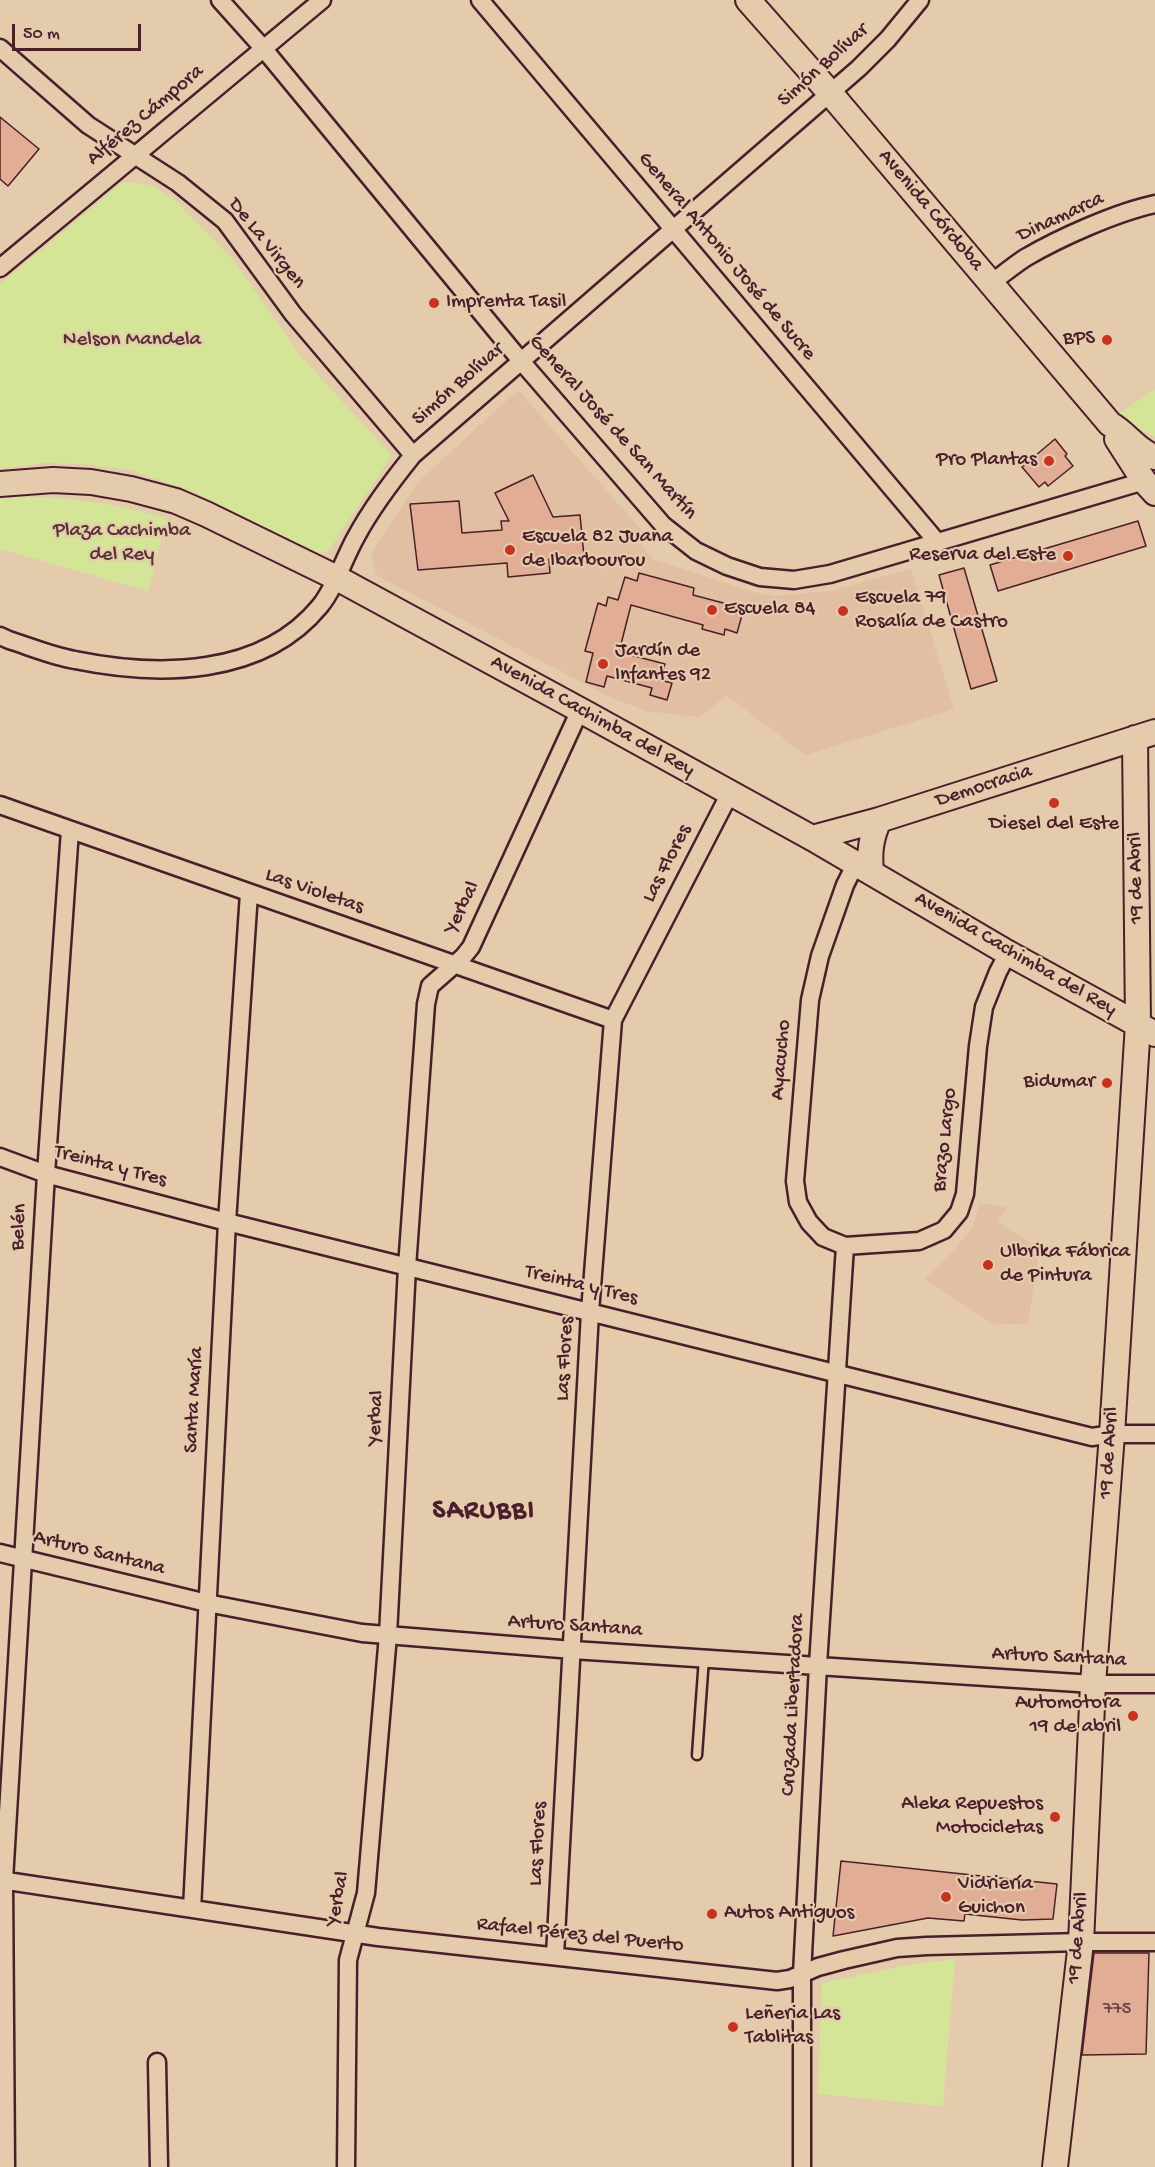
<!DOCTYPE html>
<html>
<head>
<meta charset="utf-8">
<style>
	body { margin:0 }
	#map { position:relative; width:1155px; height:2167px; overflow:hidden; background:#e4cbac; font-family:"Gochi Hand",sans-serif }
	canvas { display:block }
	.scale { position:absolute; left:12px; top:24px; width:129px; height:27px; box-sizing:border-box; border:3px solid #4a1f2b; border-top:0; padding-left:8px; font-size:18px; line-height:21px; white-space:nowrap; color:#4a1f2b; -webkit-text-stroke:4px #e4cbac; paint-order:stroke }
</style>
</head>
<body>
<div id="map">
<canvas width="1155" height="2167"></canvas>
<div class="scale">50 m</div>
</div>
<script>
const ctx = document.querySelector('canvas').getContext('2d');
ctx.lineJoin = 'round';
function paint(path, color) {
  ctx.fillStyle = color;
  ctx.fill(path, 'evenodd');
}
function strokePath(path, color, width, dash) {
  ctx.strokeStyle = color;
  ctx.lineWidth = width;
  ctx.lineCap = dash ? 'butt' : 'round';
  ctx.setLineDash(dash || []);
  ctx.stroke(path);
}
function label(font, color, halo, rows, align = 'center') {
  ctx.font = font + ' "Gochi Hand",sans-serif';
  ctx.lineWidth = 4.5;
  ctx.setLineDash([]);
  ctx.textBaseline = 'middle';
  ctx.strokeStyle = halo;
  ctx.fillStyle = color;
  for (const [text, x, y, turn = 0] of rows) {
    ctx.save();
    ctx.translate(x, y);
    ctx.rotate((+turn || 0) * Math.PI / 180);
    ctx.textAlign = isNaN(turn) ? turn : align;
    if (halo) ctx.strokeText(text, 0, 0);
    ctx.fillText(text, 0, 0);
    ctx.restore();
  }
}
paint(new Path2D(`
	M518,390L645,534L639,542L654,560L757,593L773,596L830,591L911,569L954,709L806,755L727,696L698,717L646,711L610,697L376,575L371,555L417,483Z
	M980,1203L1008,1208L997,1222L1040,1249L1028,1323L995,1325L925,1279L953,1251L972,1228Z`), '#e0bfa3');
paint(new Path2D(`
	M123,182L151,185L177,202L235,262L298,353L392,456L328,552L319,553L189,490L129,470L84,464L45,463L0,469V284Z
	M1155,390V436L1135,428L1115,416Z
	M15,497C70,496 114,504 167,518L148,591L0,549V499Z
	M955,1959L943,2106L818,2094L822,1983L909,1965Z`), '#d4e598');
const building = new Path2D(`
	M0,117L39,149L8,186L0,179Z
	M1055,439L1067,454L1065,456L1073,466L1048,486L1045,482L1039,487L1022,467Z
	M533,475L553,517L580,515L584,556L549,559L550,573L508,577L507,563L418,570L410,504L459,501L462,533L502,530L501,521H509L495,493Z
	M1138,521L1146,546L998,591L990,565Z
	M964,568L997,681L971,689L939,575Z
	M639,573L694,588L693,595L731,605L730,612L742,615L737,633L725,629L724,635L702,629L703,625L631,605L619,652L665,664L660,680L672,683L667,700L650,695L652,688L607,676L604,687L586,682L593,653L585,651L598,603L606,606L608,597L618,600L625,577L637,581Z
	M841,1861L1057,1884L1053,1919L1022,1920L965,1914L964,1921L928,1918L833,1936Z
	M1094,1953H1149L1146,2054L1082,2055Z`);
paint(building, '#e1ad95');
strokePath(building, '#4a1f2b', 1.5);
const lane = new Path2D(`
	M697,1755L704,1658`);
const street = new Path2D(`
	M220,0L263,48L521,361L663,525L696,551L727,566L760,577L794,580L830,574L1144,481
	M480,0L938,543
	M0,48L88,125L178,183L225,221L293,314L413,455
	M0,268L322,0
	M991,283C1002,275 1013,266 1025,258C1059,238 1117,212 1155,204
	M0,636L9,640C31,647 52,656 75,660C158,677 262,677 320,606C335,588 344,558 356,537C372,507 392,481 413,455L859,68L888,39L920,0
	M0,805L613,1020
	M856,863L845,885L820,956L810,1000L795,1181L798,1202L809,1222L823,1237L845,1246L919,1241L944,1230L959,1212L965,1194L978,1046L984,1007L998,972L1008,953
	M0,1157L46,1174L227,1222L1092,1437L1112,1434H1155
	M0,1553L207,1603L362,1633L573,1650L1093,1684H1155
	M0,1880L378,1937L777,1981L790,1979L818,1967L844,1960L897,1948L927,1946L1081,1942H1155
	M192,1909L227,1222L249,893
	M555,1955L590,1312L613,1020L730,793
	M157,2062L159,2167
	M6,2167L4,1880L46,1174L70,830
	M346,2167L348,1960L366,1893L388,1635L407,1267L426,1004L430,986L463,957L471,947L580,710
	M802,2167V1974L818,1665L845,1246`);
const secondary = new Path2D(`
	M748,0L830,93L1110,424C1127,433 1136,451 1155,457
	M1117,439L1144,481L1155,493
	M0,484L53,480L91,482L131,489L176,501L206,514L335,577L580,710L812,838L1008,953L1155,1034
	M812,838L879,820L1155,732
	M871,871C869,852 871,838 879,820
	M1055,2167L1081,1942L1093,1684L1112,1434L1138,1024L1135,738`);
strokePath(lane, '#4a1f2b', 13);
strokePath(street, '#4a1f2b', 21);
strokePath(secondary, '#4a1f2b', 28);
strokePath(lane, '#e4cbac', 8);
strokePath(street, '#e4cbac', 16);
strokePath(secondary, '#e4cbac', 24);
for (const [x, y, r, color] of [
	[434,303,6,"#c8321e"],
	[1107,340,6,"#c8321e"],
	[1049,461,6,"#c8321e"],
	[510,550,6,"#c8321e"],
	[1068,556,6,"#c8321e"],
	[712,610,6,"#c8321e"],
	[843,611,6,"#c8321e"],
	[603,664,6,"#c8321e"],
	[1054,803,6,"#c8321e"],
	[1107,1083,6,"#c8321e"],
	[988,1265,6,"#c8321e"],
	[1133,1716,6,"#c8321e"],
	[1055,1817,6,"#c8321e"],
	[946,1897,6,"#c8321e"],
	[712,1914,6,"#c8321e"],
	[733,2027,6,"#c8321e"]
]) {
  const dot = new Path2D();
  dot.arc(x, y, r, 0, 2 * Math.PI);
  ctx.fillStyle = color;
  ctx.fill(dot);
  strokePath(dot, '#e4cbac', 2);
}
label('18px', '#704246', null, [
	["775",1117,2010]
]);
label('21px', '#4a1f2b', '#e4cbac', [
	["Simón Bolívar",824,66,-42],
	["Alférez Cámpora",146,116,-40],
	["Avenida Córdoba",930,211,50],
	["Dinamarca",1061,218,-25],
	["De La Virgen",266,244,51],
	["General Antonio José de Sucre",726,257,50],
	["Simón Bolívar",459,385,-41],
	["General José de San Martín",612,428,48],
	["Avenida Cachimba del Rey",592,717,29],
	["Democracia",984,787,-18],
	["Las Flores",668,864,-63],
	["19 de Abril",1137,878,-91],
	["Las Violetas",314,892,19],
	["Yerbal",463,908,-64],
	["Avenida Cachimba del Rey",1015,955,30],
	["Ayacucho",782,1060,-85],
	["Brazo Largo",946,1140,-84],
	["Treinta y Tres",110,1167,15],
	["Belén",20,1227,-87],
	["Treinta y Tres",581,1286,14],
	["Las Flores",566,1359,-87],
	["Santa María",195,1400,-87],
	["Yerbal",377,1418,-87],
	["19 de Abril",1110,1453,-86],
	["Arturo Santana",99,1554,14],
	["Arturo Santana",575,1627,4],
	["Arturo Santana",1059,1658,3],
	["Cruzada Libertadora",794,1705,-87],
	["Las Flores",539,1844,-87],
	["Yerbal",339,1899,-79],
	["Rafael Pérez del Puerto",580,1936,6],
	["19 de Abril",1079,1938,-85]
]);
label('21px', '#4a1f2b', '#e4cbac', [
	["Imprenta Tasil",446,303],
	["BPS",1095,340,"right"],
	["Pro Plantas",1037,461,"right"],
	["Escuela 82 Juana",522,538],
	["de Ibarbourou",522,562],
	["Reserva del Este",1056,556,"right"],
	["Escuela 79",855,599],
	["Rosalía de Castro",855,623],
	["Escuela 84",724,610],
	["Jardín de",615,652],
	["Infantes 92",615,676],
	["Diesel del Este",1054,825,"center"],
	["Bidumar",1095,1083,"right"],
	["Ulbrika Fábrica",1000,1253],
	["de Pintura",1000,1277],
	["Automotora",1121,1704,"right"],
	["19 de abril",1121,1728,"right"],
	["Aleka Repuestos",1043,1805,"right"],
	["Motocicletas",1043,1829,"right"],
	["Vidriería",958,1885],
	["Guichon",958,1909],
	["Autos Antiguos",724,1914],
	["Leñeria Las",745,2015],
	["Tablitas",745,2039]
], 'left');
label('21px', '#583336', '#e4cbac', [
	["Nelson Mandela",132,341],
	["Plaza Cachimba",122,532],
	["del Rey",122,556]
]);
ctx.letterSpacing = '1.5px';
label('bold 27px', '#4a1f2b', '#e4cbac', [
	["SARUBBI",484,1513]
]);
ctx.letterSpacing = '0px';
</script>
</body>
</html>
